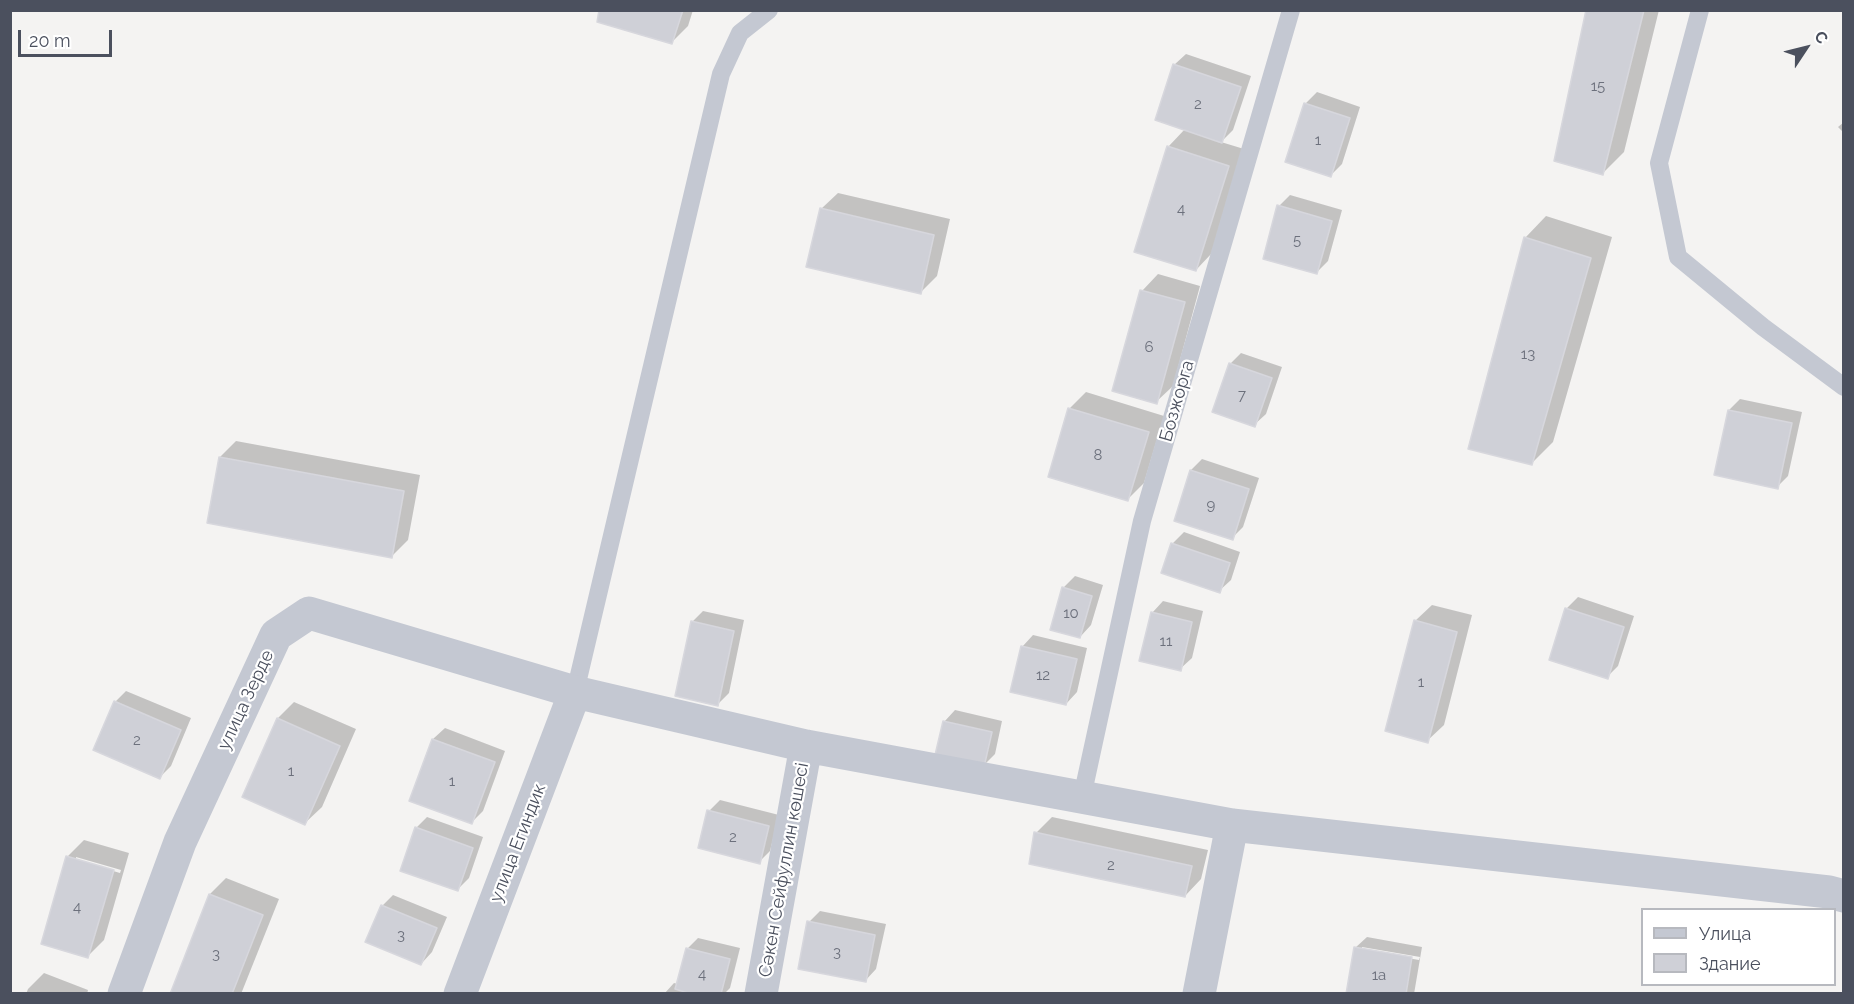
<!DOCTYPE html>
<html>
<head>
<meta charset="utf-8">
<style>
	body { margin:0 }
	#map { position:relative; width:1854px; height:1004px; overflow:hidden; background:#f4f3f2; font-family:Raleway,sans-serif }
	canvas { display:block }
	.frame { position:absolute; inset:0; border:12px solid #4b505e; pointer-events:none }
	.legend { position:absolute; left:1641px; top:908px; width:195px; height:78px; box-sizing:border-box; background:#fff; border:2px solid #b7b9bf; margin:0; padding:8px 10px; list-style:none; font-size:18px; color:#4b505e }
	.legend li { display:flex; align-items:center; gap:12px; height:30px }
	.legend b { width:30px; border:2px solid #b7b9bf }
	.north { position:absolute; left:1776px; top:18px; width:60px; height:60px; -webkit-text-stroke:4px #fff; paint-order:stroke; rotate:55deg; font-size:16px; font-weight:700; line-height:24px; text-align:center; color:#4b505e }
	.north::after { content:''; display:block; margin:auto; width:21px; height:27px; background:#4b505e; clip-path:polygon(50% 0,100% 100%,50% 72%,0 100%) }
	.scale { position:absolute; left:18px; top:30px; width:94px; height:27px; box-sizing:border-box; border:3px solid #4b505e; border-top:0; padding-left:8px; font-size:18px; line-height:21px; white-space:nowrap; color:#4b505e; -webkit-text-stroke:4px #fff; paint-order:stroke }
</style>
</head>
<body>
<div id="map">
<canvas width="1854" height="1004"></canvas>
<div class="frame"></div>
<ul class="legend">
<li><b style="height:8px;background:#c4c8d2"></b>Улица</li>
<li><b style="height:16px;background:#cfd0d7"></b>Здание</li>
</ul>
<div class="north">С</div>
<div class="scale">20 m</div>
</div>
<script>
const ctx = document.querySelector('canvas').getContext('2d');
ctx.lineJoin = 'round';
function paint(path, color) {
  ctx.fillStyle = color;
  ctx.fill(path, 'evenodd');
}
function strokePath(path, color, width, dash) {
  ctx.strokeStyle = color;
  ctx.lineWidth = width;
  ctx.lineCap = dash ? 'butt' : 'round';
  ctx.setLineDash(dash || []);
  ctx.stroke(path);
}
function label(font, color, halo, rows, align = 'center') {
  ctx.font = font + ' Raleway,sans-serif';
  ctx.lineWidth = 4.5;
  ctx.setLineDash([]);
  ctx.textBaseline = 'middle';
  ctx.strokeStyle = halo;
  ctx.fillStyle = color;
  for (const [text, x, y, turn = 0] of rows) {
    ctx.save();
    ctx.translate(x, y);
    ctx.rotate((+turn || 0) * Math.PI / 180);
    ctx.textAlign = isNaN(turn) ? turn : align;
    if (halo) ctx.strokeText(text, 0, 0);
    ctx.fillText(text, 0, 0);
    ctx.restore();
  }
}
paint(new Path2D(`
	M600,10H693L688,26L672,42Z
	M1588,10H1659L1624,152L1603,173Z
	M1186,54L1251,76L1233,130L1221,142L1244,149L1212,253L1196,270L1168,147L1185,129L1174,65Z
	M1317,92L1360,107L1342,164L1331,175L1287,161L1306,103Z
	M1844,122V133L1838,127Z
	M838,193L950,219L937,276L920,293L821,209Z
	M1290,195L1342,210L1328,261L1317,272L1279,206Z
	M1546,216L1612,237L1553,442L1531,464L1525,238Z
	M1158,274L1200,286L1173,386L1156,402L1142,291Z
	M1241,353L1282,367L1266,414L1254,425L1230,364Z
	M1086,392L1164,416L1144,483L1128,499L1069,409Z
	M1740,399L1802,412L1788,476L1777,487L1729,410Z
	M236,441L420,475L408,540L392,556L220,457Z
	M1202,459L1259,478L1243,527L1232,538L1176,520L1191,470Z
	M1184,532L1240,552L1231,580L1219,591L1172,544Z
	M1075,576L1103,585L1091,625L1080,637L1052,629L1064,587Z
	M1578,597L1634,616L1618,666L1607,677L1550,659L1567,608Z
	M1163,601L1203,611L1192,658L1180,669L1152,613Z
	M1432,605L1472,615L1444,725L1427,741L1415,621Z
	M703,611L744,620L729,693L718,704L692,622Z
	M1033,635L1087,648L1077,692L1066,704L1022,647Z
	M126,691L191,718L171,766L160,777L115,702Z
	M294,702L356,729L322,807L305,823L278,718Z
	M955,710L1002,721L995,754L984,765L944,722Z
	M445,728L505,751L483,811L472,822L411,800L433,739Z
	M720,800L779,815L770,851L759,862L709,811Z
	M427,817L483,837L469,878L458,889L416,828Z
	M1052,817L1208,850L1201,879L1185,896L1036,833Z
	M84,840L129,853L104,940L88,956L67,857ZM76,857L121,870L120,873L76,860Z
	M226,878L279,899L241,994H174L210,894Z
	M393,895L447,917L432,952L421,964L382,906Z
	M820,911L886,924L876,969L865,981L809,922Z
	M1367,937L1422,947L1414,994H1347L1355,948ZM1362,947L1420,957L1419,960L1362,950Z
	M698,938L740,948L730,988L724,994H664L674,983L678,984L687,949Z
	M44,973L88,990L87,994H26L28,989Z`), '#0003');
const building = new Path2D(`
	M599,10H683L672,44L597,22Z
	M1586,10H1644L1603,175L1554,161Z
	M1173,64L1241,87L1222,143L1155,120Z
	M1304,103L1350,118L1331,177L1285,162Z
	M1167,146L1229,166L1196,271L1134,252Z
	M1277,205L1332,221L1317,274L1263,259Z
	M820,208L934,235L921,294L806,267Z
	M1524,237L1591,258L1532,465L1468,449Z
	M1140,290L1185,302L1157,404L1112,391Z
	M1229,363L1272,378L1255,427L1212,412Z
	M1068,408L1149,432L1128,501L1048,477Z
	M1728,410L1792,423L1778,489L1714,475Z
	M219,457L404,491L392,558L207,523Z
	M1190,470L1249,489L1233,540L1174,521Z
	M1171,543L1230,563L1220,593L1161,573Z
	M1062,587L1092,596L1080,638L1050,630Z
	M1565,608L1624,627L1608,679L1549,660Z
	M1151,612L1192,622L1181,671L1139,661Z
	M1414,620L1457,632L1428,743L1385,731Z
	M691,621L734,631L718,706L675,696Z
	M1021,646L1077,659L1066,705L1010,692Z
	M114,701L181,730L160,779L93,750Z
	M277,718L340,746L305,825L242,797Z
	M943,721L992,732L984,767L935,755Z
	M432,739L495,762L472,824L409,801Z
	M707,810L769,826L760,864L698,848Z
	M415,827L473,848L458,891L400,871Z
	M1034,832L1192,866L1185,897L1029,864Z
	M66,856L114,870L88,958L41,944Z
	M209,894L263,915L232,994H170Z
	M381,905L437,928L421,965L365,942Z
	M807,921L875,935L866,982L798,969Z
	M1354,947L1412,957L1406,994H1346Z
	M686,948L730,959L721,994H691L675,989Z`);
paint(building, '#cfd0d7');
strokePath(building, '#d7d7dd', 1.5);
strokePath(new Path2D(`
	M1700,10L1659,163L1678,257L1763,327L1844,387
	M575,692L721,74L740,33L769,10
	M1082,797L1142,521L1291,10`), '#c4c8d2', 18);
strokePath(new Path2D(`
	M124,994L180,842L276,635L309,613L575,692L806,746L1232,825L1829,892L1844,896
	M460,994L575,692
	M761,994L806,746
	M1199,994L1232,825`), '#c4c8d2', 33);
label('15px', '#6c707c', null, [
	["15",1598,86],
	["2",1198,104],
	["1",1318,140],
	["4",1181,209],
	["5",1297,240],
	["6",1149,347],
	["13",1528,354],
	["7",1242,395],
	["8",1098,455],
	["9",1211,505],
	["10",1071,613],
	["11",1166,641],
	["12",1043,675],
	["1",1421,682],
	["2",137,740],
	["1",291,771],
	["1",452,781],
	["2",733,837],
	["2",1111,865],
	["4",77,907],
	["3",401,935],
	["3",837,952],
	["3",216,954],
	["4",702,974],
	["1а",1379,975]
]);
label('18px', '#4b505e', '#fff', [
	["Бозжорга",1177,401,-74],
	["улица Зерде",246,700,-65],
	["улица Егиндик",518,843,-69],
	["Сәкен Сейфуллин көшесі",784,870,-80]
]);
</script>
</body>
</html>
